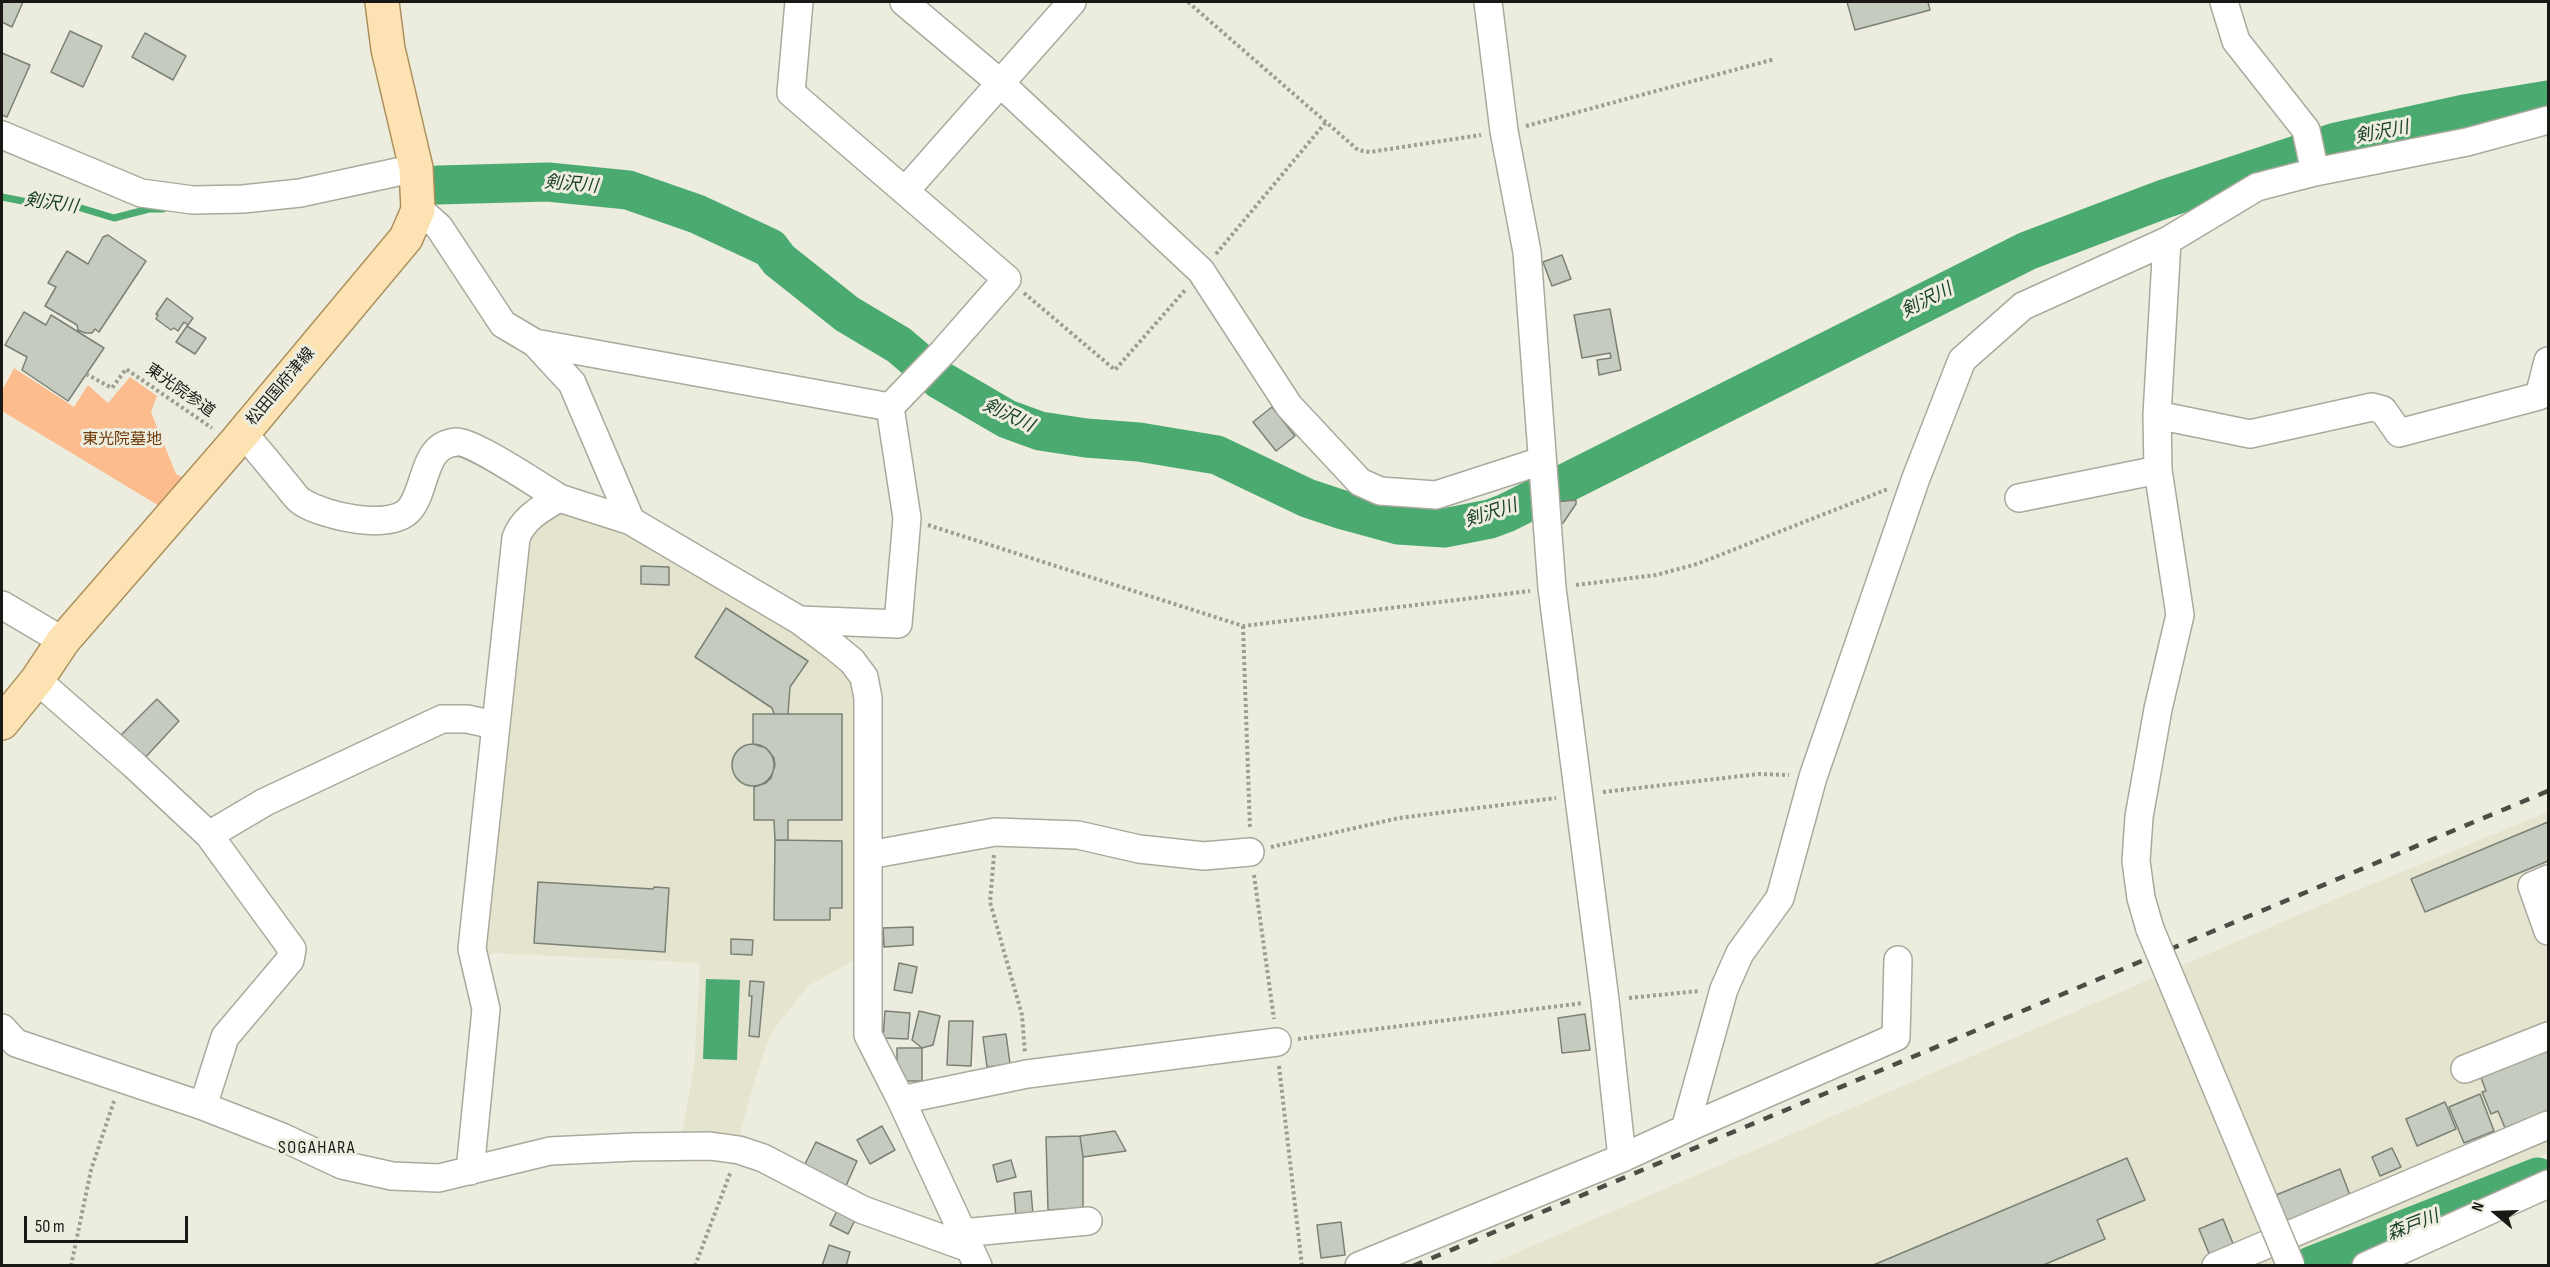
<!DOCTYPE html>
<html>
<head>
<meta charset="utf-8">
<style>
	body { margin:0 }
	#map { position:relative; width:2550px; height:1267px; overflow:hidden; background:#ededdf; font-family:"Sofia Sans Condensed",sans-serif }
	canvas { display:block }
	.frame { position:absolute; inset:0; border:3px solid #191814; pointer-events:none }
	.north { position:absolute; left:2466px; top:1183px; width:60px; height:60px; -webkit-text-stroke:4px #ededdf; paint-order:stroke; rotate:289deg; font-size:16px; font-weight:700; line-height:24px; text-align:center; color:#191814 }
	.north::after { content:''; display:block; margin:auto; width:21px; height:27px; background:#191814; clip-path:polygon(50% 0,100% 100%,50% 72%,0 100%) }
	.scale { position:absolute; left:24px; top:1216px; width:164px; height:27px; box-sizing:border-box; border:3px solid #191814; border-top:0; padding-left:8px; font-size:18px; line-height:21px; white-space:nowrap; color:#191814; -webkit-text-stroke:4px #ededdf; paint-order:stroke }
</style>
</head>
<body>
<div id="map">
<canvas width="2550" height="1267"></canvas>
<div class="frame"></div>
<div class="north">N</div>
<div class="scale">50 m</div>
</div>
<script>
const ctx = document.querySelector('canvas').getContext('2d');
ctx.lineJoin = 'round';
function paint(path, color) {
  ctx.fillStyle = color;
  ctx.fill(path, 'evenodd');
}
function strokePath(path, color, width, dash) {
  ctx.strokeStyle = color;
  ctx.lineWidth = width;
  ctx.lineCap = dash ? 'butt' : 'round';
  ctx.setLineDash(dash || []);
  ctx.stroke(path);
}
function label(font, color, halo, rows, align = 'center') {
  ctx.font = font + ' "Sofia Sans Condensed","Noto Sans JP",sans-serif';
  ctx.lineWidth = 6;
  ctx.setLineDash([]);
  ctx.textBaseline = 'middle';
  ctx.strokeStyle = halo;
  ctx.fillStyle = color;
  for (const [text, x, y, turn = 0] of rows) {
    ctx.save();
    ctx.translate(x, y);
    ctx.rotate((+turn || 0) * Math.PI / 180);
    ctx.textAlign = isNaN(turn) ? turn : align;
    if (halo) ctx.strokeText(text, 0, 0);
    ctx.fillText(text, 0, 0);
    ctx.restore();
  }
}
paint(new Path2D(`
	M565,510L625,527L788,624L854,676L858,958L808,986L777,1025L769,1039L756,1076L737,1144L681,1138L694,1067L700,963L493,953L482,959L528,531Z
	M2548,812V1153L2268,1265L1486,1266L2331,901Z`), '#e5e5cf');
paint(new Path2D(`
	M14,368L74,407L88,385L108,403L130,377L157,396L151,412L176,474L191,482L166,510L2,411V391Z`), '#fcbc8e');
paint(new Path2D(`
	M706,979L740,980L737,1060L703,1059Z`), '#4baa70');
strokePath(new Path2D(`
	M2,197L48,206L71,205L114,218L149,209H163`), '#4baa70', 7);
strokePath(new Path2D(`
	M438,185L548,182L628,190L697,214L770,248L779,260L847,314L899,345L940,380L1007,419L1040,431L1086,438L1139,442L1217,455L1307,498L1343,510L1398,525L1444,528L1490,519L1506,513L2027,251L2164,199L2336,142L2464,114L2548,100
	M2311,1266L2538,1177`), '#4baa70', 39);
const building = new Path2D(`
	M2,2H23L12,27L2,22Z
	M1847,2H1928L1930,10L1855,30Z
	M70,31L102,46L83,87L51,72Z
	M145,33L186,56L173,80L132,57Z
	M2,53L30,65L7,117L2,115Z
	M108,235L146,261L99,332L95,329L92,333H85L78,330L77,325L45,306L56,287L48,283L67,251L88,264L103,237Z
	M1562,255L1571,279L1552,286L1543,262Z
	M167,298L193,318L188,325L184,322L178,331L174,328L171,330L156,319L158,315L156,314Z
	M1610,309L1621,370L1599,375L1597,360L1611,358L1610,353L1582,358L1574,315Z
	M24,312L46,325L51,315L104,348L68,401L22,370L27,357L5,345Z
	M187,326L206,338L195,354L176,342Z
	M1272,407L1295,436L1276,451L1253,422Z
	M1576,500V504L1563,523L1557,524L1555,502Z
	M641,566L669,567V585L641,584Z
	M726,608L808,661L790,687L788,714H774L772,708L695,657Z
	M157,699L179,721L142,761L118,738Z
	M753,714H842V820H788V840H775L774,820H754V787L766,783L771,778L775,765L774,758L766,748L753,744Z
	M732 765a21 21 0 1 1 42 0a21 21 0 1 1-42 0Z
	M2548,822V861L2425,912L2411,879Z
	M775,840L842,841V908H830V920H774Z
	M538,882L653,889L654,887L669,888L665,952L534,943Z
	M913,927V945L884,947L883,928Z
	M731,939L753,940L752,955L731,954Z
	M899,963L917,967L912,993L894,990Z
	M750,981L764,982L759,1037L749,1036L752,996H749Z
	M885,1011L910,1013L908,1039L883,1038Z
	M919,1011L940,1016L933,1045L922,1048L912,1040Z
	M1585,1014L1590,1050L1562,1053L1558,1018Z
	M949,1021H973L971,1066L947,1065Z
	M1006,1034L1010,1064L987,1067L983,1037Z
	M2548,1042V1111L2505,1128L2498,1111L2491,1114L2482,1092L2486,1091L2478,1070Z
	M897,1048H922V1081H897Z
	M2480,1094L2494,1131L2464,1143L2449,1107Z
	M2445,1102L2456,1129L2417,1146L2406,1119Z
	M882,1126L895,1150L870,1164L857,1140Z
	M1115,1131L1126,1151L1083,1157L1080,1136Z
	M1080,1136L1083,1157V1208L1048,1210L1046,1137Z
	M816,1142L857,1161L845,1188L803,1168Z
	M2392,1148L2401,1167L2380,1176L2372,1157Z
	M2127,1158L2145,1200L2097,1220L2105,1239L2041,1266H1871Z
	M1011,1160L1016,1177L997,1182L993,1165Z
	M2340,1169L2351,1198L2288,1224L2276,1195Z
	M1031,1191L1033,1215L1016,1217L1014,1193Z
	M839,1207L857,1216L848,1234L830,1225Z
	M2223,1219L2234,1246L2210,1256L2199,1229Z
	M1341,1222L1345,1255L1321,1258L1317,1225Z
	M829,1245L850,1252L846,1266H822Z`);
paint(building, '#c5cbbf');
strokePath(building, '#7b8176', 1.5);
const minor = new Path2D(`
	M799,2L791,93L1007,279L943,352L890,407
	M904,2L999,82L1201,271L1289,406L1360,482L1380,491L1436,495L1541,461
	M1488,2L1504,131L1527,252L1552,588L1605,1000L1622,1158
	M2224,2L2236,41L2306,130L2315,172
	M2,135L141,193L193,200L243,199L300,193L416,168
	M905,191L1072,2
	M418,210L421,211L439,227L503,324L535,343L572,383L631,521L799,620L835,647L852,661L864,677L868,698V1035L901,1100L978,1266
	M535,343L890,407
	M2157,415L2250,434L2372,407L2383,410L2399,433L2539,396L2548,361
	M243,433C257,449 271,466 284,482C290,488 295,498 302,502C324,516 391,532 410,509C427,488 422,445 456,442C471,440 543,488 559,498
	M2019,498L2158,470
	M2,605L63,641
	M799,620L898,624L907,518L890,407
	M37,680L133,764L209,835L292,949L290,960L225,1037L203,1106
	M209,835L265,802L442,719H467L495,725
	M869,855L995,832L1078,835L1139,849L1204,856L1250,852
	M2548,879L2532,886L2548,931
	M2150,929L2141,898L2136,861L2139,817L2158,709L2180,615L2158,470L2157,415L2167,241
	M2,1028L16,1043L203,1106L282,1137L342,1165L392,1176L439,1178L550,1151L633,1147L710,1146L739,1150L763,1158L863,1210L969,1248
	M2465,1069L2548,1036
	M901,1100L1027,1074L1277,1042
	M1685,1129L1896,1037L1898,960
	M470,1171L486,1009L472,949L516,538C523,518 542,508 559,498L631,521
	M962,1233L1088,1221
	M1359,1266L1622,1158L1685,1129L1724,989L1740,953L1780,898L1813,777L1916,478L1962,360L2023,306L2167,241L2257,187L2315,172L2467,142L2548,120
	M2216,1266L2548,1125
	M2366,1266L2548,1184`);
const major = new Path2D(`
	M2,723L37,680L63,641L234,444L406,238L418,210L416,168L388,49L382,2`);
strokePath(minor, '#aaa99d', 30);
strokePath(major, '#ac905c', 36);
strokePath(new Path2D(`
	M1188,2L1358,150L1370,152L1481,135
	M1526,126L1775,59
	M1216,254L1326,122
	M1024,293L1115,370L1186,289
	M86,374L112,388L126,369L212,428
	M928,525L1243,626L1530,591
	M1576,585L1656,575L1697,564L1888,489
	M1243,626L1250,829
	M1603,792L1759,774L1789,775
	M1271,847L1399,818L1556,798
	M994,855L990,902L1022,1015L1025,1053
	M1254,875L1274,1019
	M1629,998L1699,991
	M1298,1039L1583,1003
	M1279,1066L1302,1266
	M71,1266L91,1170L114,1101
	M695,1266L731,1171`), '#9d9d93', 4, [3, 3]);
strokePath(minor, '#fff', 27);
strokePath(major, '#fde3b4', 33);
strokePath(new Path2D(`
	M1413,1266L2548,791`), '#4d4d46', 4.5, [10, 10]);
const minorBridge = new Path2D(`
	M2150,929L2291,1266`);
strokePath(minorBridge, '#aaa99d', 30, []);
strokePath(minorBridge, '#fff', 27);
label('16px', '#191814', '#ededdf', [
	["松田国府津線",281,387,-50],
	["東光院参道",180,391,35]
]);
label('16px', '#6e3a08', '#ededdf', [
	["東光院墓地",122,440]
]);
label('italic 18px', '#1a4129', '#ededdf', [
	["剣沢川",2382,133,-11],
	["剣沢川",571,185,5],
	["剣沢川",51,204,8],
	["剣沢川",1927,301,-27],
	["剣沢川",1008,416,25],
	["剣沢川",1491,514,-18],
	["森戸川",2413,1226,-21]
]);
ctx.letterSpacing = '1.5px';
label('18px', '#191814', '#ededdf', [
	["SOGAHARA",317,1148]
]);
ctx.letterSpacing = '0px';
</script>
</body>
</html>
